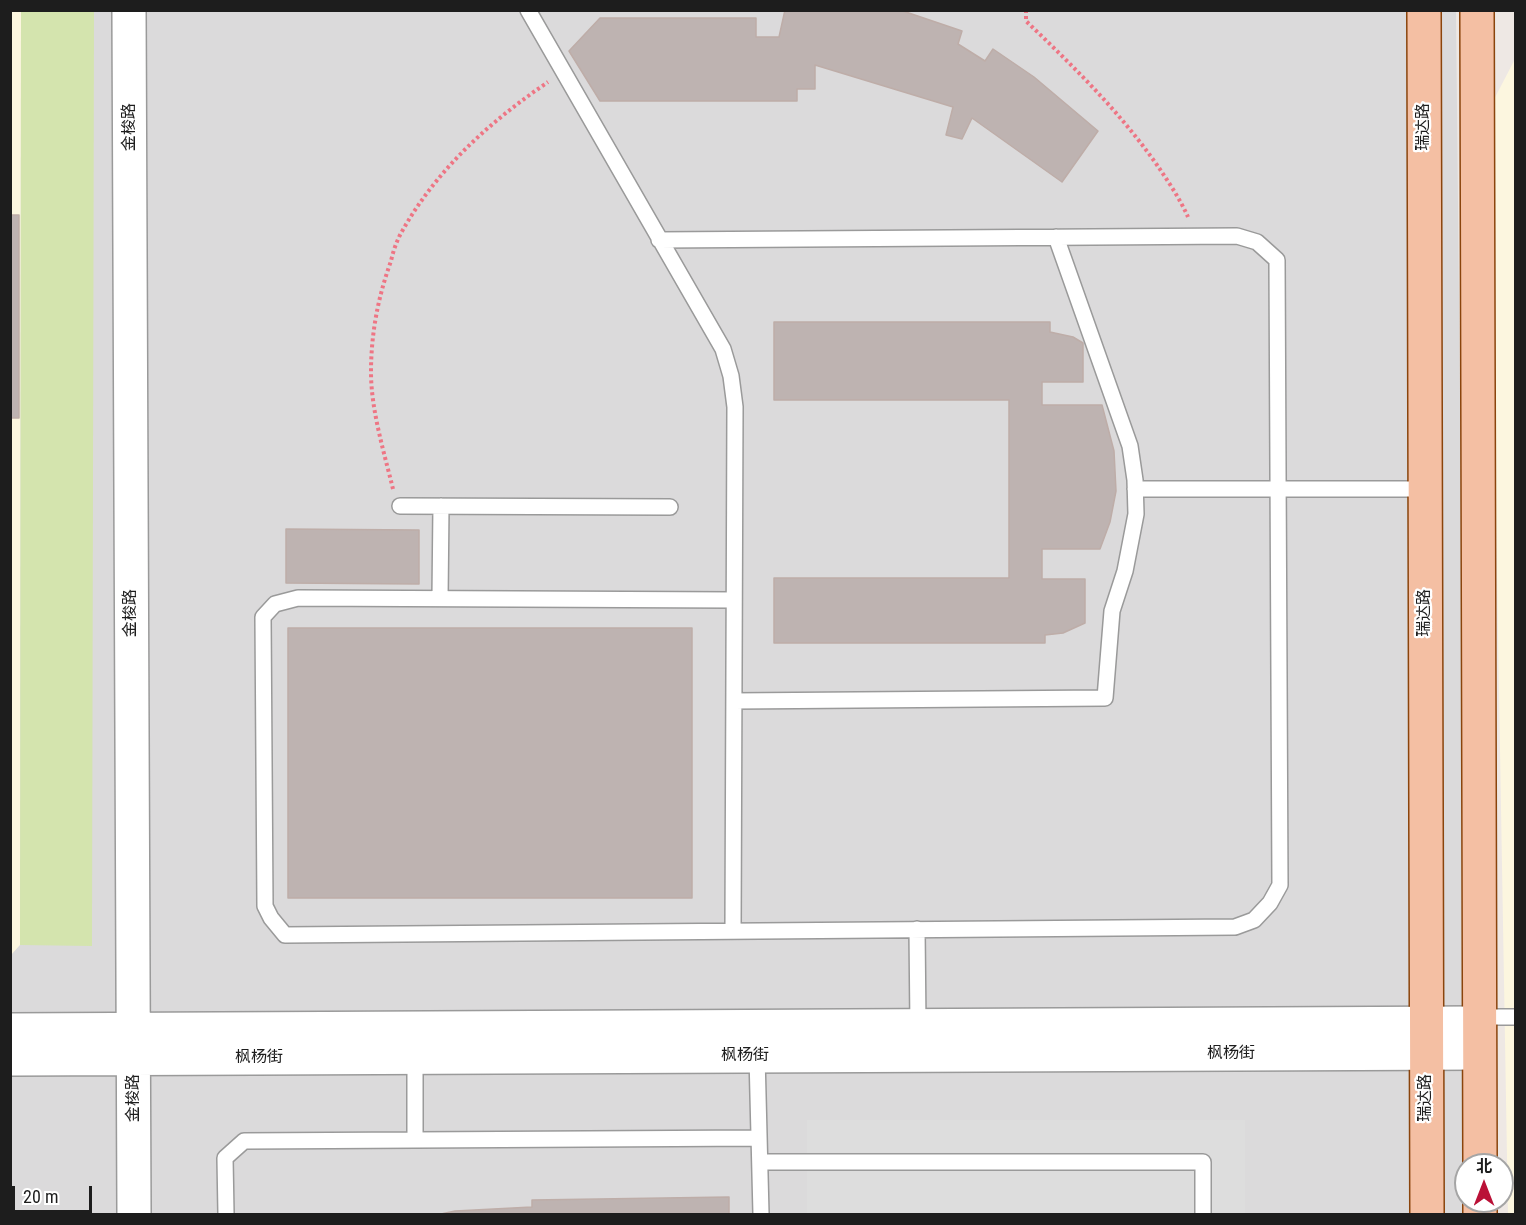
<!DOCTYPE html>
<html>
<head>
<meta charset="utf-8">
<style>
	body { margin:0 }
	#map { position:relative; width:1526px; height:1225px; overflow:hidden; background:#eee8e4; font-family:"Roboto Condensed","Noto Sans SC",sans-serif }
	canvas { display:block }
	.frame { position:absolute; inset:0; border:12px solid #1d1d1d; pointer-events:none }
	.north { position:absolute; left:1454px; top:1153px; width:60px; height:60px; box-sizing:border-box; background:#fff; border:2px solid #a5a5a5; border-radius:50%; rotate:0deg; font-size:16px; font-weight:700; line-height:24px; text-align:center; color:#1d1d1d }
	.north::after { content:''; display:block; margin:auto; width:21px; height:27px; background:#ba1137; clip-path:polygon(50% 0,100% 100%,50% 72%,0 100%) }
	.scale { position:absolute; left:12px; top:1186px; width:80px; height:27px; box-sizing:border-box; border:3px solid #1d1d1d; border-top:0; padding-left:8px; font-size:18px; line-height:21px; white-space:nowrap; color:#1d1d1d; -webkit-text-stroke:4px #fff; paint-order:stroke }
</style>
</head>
<body>
<div id="map">
<canvas width="1526" height="1225"></canvas>
<div class="frame"></div>
<div class="north">北</div>
<div class="scale">20 m</div>
</div>
<script>
const ctx = document.querySelector('canvas').getContext('2d');
ctx.lineJoin = 'round';
function paint(path, color) {
  ctx.fillStyle = color;
  ctx.fill(path, 'evenodd');
}
function strokePath(path, color, width, dash) {
  ctx.strokeStyle = color;
  ctx.lineWidth = width;
  ctx.lineCap = dash ? 'butt' : 'round';
  ctx.setLineDash(dash || []);
  ctx.stroke(path);
}
function label(font, color, halo, rows, align = 'center') {
  ctx.font = font + ' "Roboto Condensed","Noto Sans SC",sans-serif';
  ctx.lineWidth = 4.5;
  ctx.setLineDash([]);
  ctx.textBaseline = 'middle';
  ctx.strokeStyle = halo;
  ctx.fillStyle = color;
  for (const [text, x, y, turn = 0] of rows) {
    ctx.save();
    ctx.translate(x, y);
    ctx.rotate((+turn || 0) * Math.PI / 180);
    ctx.textAlign = isNaN(turn) ? turn : align;
    if (halo) ctx.strokeText(text, 0, 0);
    ctx.fillText(text, 0, 0);
    ctx.restore();
  }
}
paint(new Path2D(`
	M10,11H1456L1468,1165H1466V1201L1469,1214H11Z`), '#dbdadb');
paint(new Path2D(`
	M21,10L20,945L11,955L10,11Z
	M1515,59V1214H1508L1489,109Z`), '#fcf6df');
paint(new Path2D(`
	M21,11H94L92,946L20,945Z`), '#d4e4ae');
paint(new Path2D(`
	M807,1120H1245V1214H807Z`), '#ddd');
const building = new Path2D(`
	M785,10H900L962,31L958,44L985,61L993,49L1034,77L1098,131L1062,182L972,118L962,139L946,135L953,107L815,65V89H797V101H600L569,51L600,18H756V37H779Z
	M10,215H19V418H10Z
	M774,322H1050V332L1073,337L1083,343V382H1042V405H1102L1114,451L1116,491L1110,522L1100,549H1042V579H1085V623L1063,633L1045,635V643H774V578H1009V400H774Z
	M286,529L419,530V584L286,583Z
	M288,628H692V898H288Z
	M729,1197V1214H441L455,1211L532,1207V1200Z`);
paint(building, '#beb3b1');
strokePath(building, '#beada8', 1.5);
const service = new Path2D(`
	M528,10L723,349L731,376L735,407L733,931
	M659,240L1237,236L1257,242L1277,260L1280,885L1270,903L1254,920L1235,927L285,935L271,918L265,906L263,617L275,604L298,598L734,600
	M1135,489H1425
	M400,506L670,507
	M440,598L441,506
	M734,701L1105,698L1112,611L1125,571L1136,514L1135,480L1130,446L1056,237
	M917,929L918,1026
	M1479,1017H1516
	M757,1056L761,1214
	M415,1057V1140
	M760,1162H1203V1214
	M226,1214L225,1158L244,1141L759,1138`);
const tertiary = new Path2D(`
	M129,10L134,1214
	M10,1030L1479,1023
	M10,1059L1479,1053`);
const primary = new Path2D(`
	M1424,10L1427,1214
	M1477,10L1480,1165
	M1480,1201V1214`);
strokePath(service, '#9a9a9a', 18);
strokePath(tertiary, '#9a9a9a', 36);
strokePath(primary, '#8a440c', 36);
strokePath(new Path2D(`
	M1026,10V21C1073,66 1119,111 1157,165C1168,181 1180,199 1188,217
	M393,489C384,452 371,410 371,372C371,334 378,297 391,261C393,252 396,243 400,235C435,171 488,123 548,82`), '#ee7584', 4, [3, 3]);
strokePath(service, '#fff', 15);
strokePath(tertiary, '#fff', 33);
strokePath(primary, '#f4bfa3', 33);
label('16px', '#1d1d1d', '#fff', [
	["金梭路",130,127,-90],
	["瑞达路",1424,127,-90],
	["金梭路",131,613,-90],
	["瑞达路",1425,613,-90],
	["枫杨街",1231,1054],
	["枫杨街",745,1056],
	["枫杨街",259,1058],
	["金梭路",134,1098,-90],
	["瑞达路",1426,1098,-90]
]);
</script>
</body>
</html>
